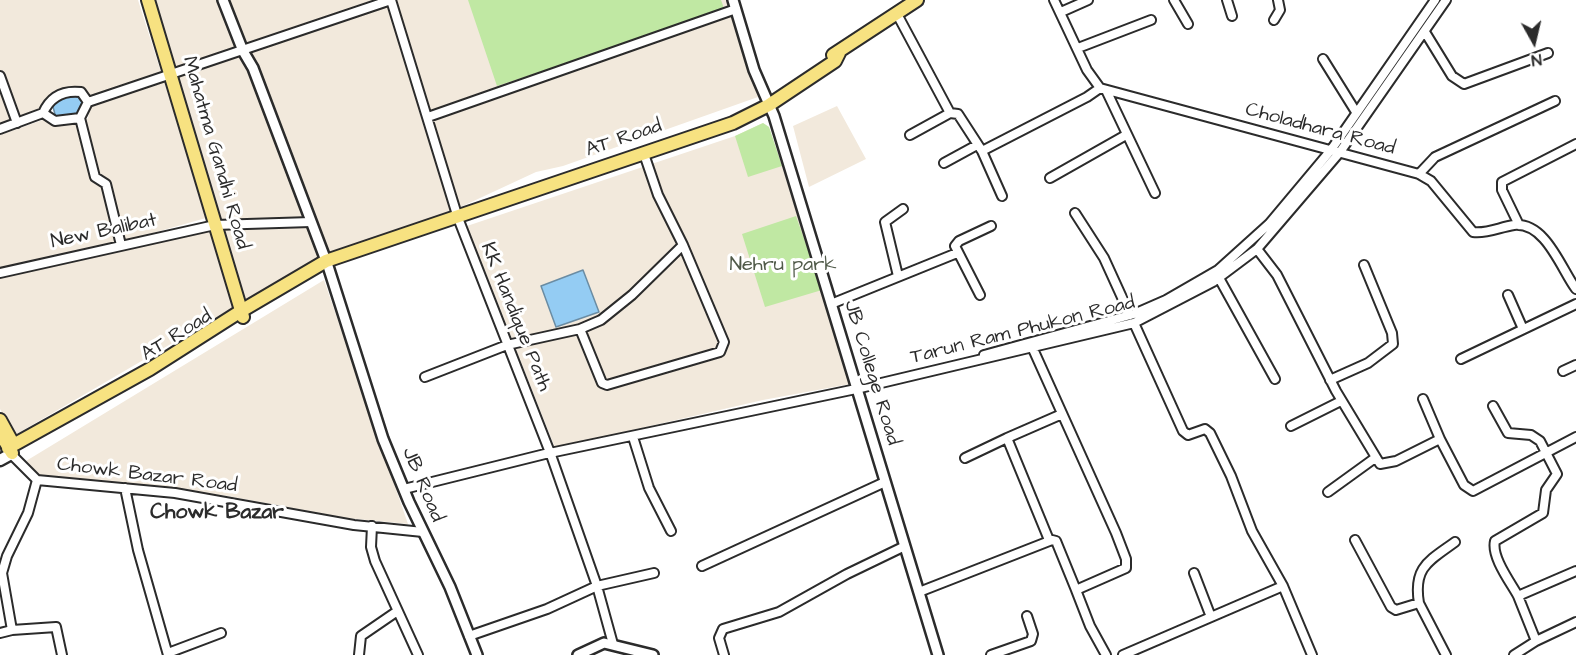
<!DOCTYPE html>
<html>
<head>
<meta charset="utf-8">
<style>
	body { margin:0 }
	#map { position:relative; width:1576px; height:655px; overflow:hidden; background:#fff; font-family:"Architects Daughter",sans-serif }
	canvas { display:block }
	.north { position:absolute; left:1504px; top:12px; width:60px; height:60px; -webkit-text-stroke:4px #fff; paint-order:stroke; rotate:172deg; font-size:16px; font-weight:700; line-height:24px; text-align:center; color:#2b2b2b }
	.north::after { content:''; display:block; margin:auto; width:21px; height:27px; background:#2b2b2b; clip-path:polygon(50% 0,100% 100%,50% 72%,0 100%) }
</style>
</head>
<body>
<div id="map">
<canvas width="1576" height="655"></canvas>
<div class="north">N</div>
</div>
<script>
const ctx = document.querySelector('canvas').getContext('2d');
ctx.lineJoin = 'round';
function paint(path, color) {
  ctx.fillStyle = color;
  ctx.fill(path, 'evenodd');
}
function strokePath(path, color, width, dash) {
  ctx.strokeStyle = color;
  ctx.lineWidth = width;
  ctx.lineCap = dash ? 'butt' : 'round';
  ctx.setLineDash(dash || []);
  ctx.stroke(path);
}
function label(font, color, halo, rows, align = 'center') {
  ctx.font = font + ' "Architects Daughter",sans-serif';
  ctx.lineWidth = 6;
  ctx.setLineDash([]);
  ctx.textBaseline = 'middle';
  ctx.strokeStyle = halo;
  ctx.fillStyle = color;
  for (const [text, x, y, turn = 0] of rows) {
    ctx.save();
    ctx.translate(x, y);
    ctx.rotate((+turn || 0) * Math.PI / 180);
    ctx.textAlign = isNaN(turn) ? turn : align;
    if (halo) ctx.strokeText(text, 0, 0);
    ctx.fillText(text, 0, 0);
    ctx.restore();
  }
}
paint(new Path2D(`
	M0,0H138L161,72L90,96L83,87L50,95L38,110L0,124Z
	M155,0H726L758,97L563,166L536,172L465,205L316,263L246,304L240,294Z
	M164,81L206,218L146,235L0,268V135L48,118L55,125L83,122L88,118L91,104Z
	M837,106L866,159L809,187L793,126Z
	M763,123L769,127L781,163L850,384L763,400L555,448L467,226L735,136Z
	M210,229L234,307L15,435L0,409V278Z
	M324,280L408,524L346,518L227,496L39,475L26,461Z`), '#f2e9dc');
paint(new Path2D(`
	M468,0H721L725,11L497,86Z
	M763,123L769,127L782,166L748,177L735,136Z
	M796,216L822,290L765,307L742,234Z`), '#c0e8a3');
const water = new Path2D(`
	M69,94L81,98L84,108L78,115L56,118L52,103Z
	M583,270L599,312L556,327L541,286Z`);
paint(water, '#94ccf3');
strokePath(water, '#6a8ca3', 1.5);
const minor = new Path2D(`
	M1054,0L1087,70L1100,88L1419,174L1431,181L1473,232C1487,234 1500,227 1514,225C1546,222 1561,269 1576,289
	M1174,0L1188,24
	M1227,0L1232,16
	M1061,12L1088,0
	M897,14L950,113
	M1274,20L1280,10L1278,0
	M1425,32L1452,76L1464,84L1548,53
	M1078,48L1151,20
	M1323,59L1356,112
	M0,76L17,123
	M1106,90L1155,193
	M43,113L55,121L80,118L88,102
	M428,117L736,9
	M80,118L95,177L106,184L121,245
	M0,129L43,113C50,97 63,90 81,92L88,102L391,0L458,218L551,455L597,586L613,644
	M910,135L950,113L958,114L982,151L1002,196
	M982,151L1087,97L1100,88
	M944,163L977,145
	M1419,174L1435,157L1555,101
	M1050,178L1126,135
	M1075,213L1104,258L1130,315
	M1519,225L1502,190V182L1576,144
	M1257,249L1277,275L1336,391L1380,464L1396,461L1440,439L1464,485L1473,491L1576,437
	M0,273L215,225L311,222
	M898,276L885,222L903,209
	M1219,278L1275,379
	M980,295L955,246L959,241L991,226
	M1508,295L1523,329
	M831,304L957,253
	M1134,323L1183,431L1188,435L1205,429L1210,433L1231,476L1252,531L1283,586L1312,655
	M580,329L602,383L607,385L720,352L724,342L683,245
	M984,355L1134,314L1166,300L1218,270L1269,224L1331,150L1435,0
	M1461,359L1576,304
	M1563,371L1576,365
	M425,377L507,345L580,329L601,320L632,295L683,245L658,195L644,154
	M1330,380L1368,363L1393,344L1392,333L1364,265
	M1423,399L1440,439
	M1493,406L1508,433L1531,435L1540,441L1557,474L1546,490L1543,513L1495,541C1491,557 1511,583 1518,596L1576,571
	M1291,426L1341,401
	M633,437L649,488L671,531
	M11,454L37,480L175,493L354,525L423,532
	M965,458L1007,438
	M125,488L138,550L168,655
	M404,489L545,454L856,389L1134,323L1213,282L1257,249L1340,152L1446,0
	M1328,492L1375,458
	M372,526L371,547L375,561L418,655
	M1049,540L1007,438L1062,414
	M1355,540L1391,607L1396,610L1419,603L1446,655
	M702,566L885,482
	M1194,573L1211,617
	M1076,590L1090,626L1106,655
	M919,592L1052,540L1056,541L1076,590L1126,568V559L1116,533L1033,349
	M1419,603C1413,567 1429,561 1455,542
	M12,630L56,627L62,655
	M0,633L12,630L2,573L7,556L28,513L37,480
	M469,636L547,609L597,586L654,573
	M1536,641L1576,622
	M168,653L221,633
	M359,655L361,636L396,612
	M724,655L719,638L723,629L779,612L847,574L905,546
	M991,655L1031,641L1033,634L1027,616
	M1123,655L1283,586
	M1514,655L1536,641L1518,596`);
const tertiary = new Path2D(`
	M223,0L243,51L253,68L328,266L383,439L409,502L450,587L477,655
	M733,0L754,70L774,116L938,655
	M578,655L604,643L653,655`);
const secondary = new Path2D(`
	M0,460L11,454`);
const primary = new Path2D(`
	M148,0L243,317`);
const trunk = new Path2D(`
	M833,55L917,0
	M0,420L11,440
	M0,433L12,453
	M8,448L150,369L241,311L326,261L733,123L769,105L835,61L839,53`);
strokePath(minor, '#2b2b2b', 12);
strokePath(tertiary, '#2b2b2b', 14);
strokePath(secondary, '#2b2b2b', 15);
strokePath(primary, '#2b2b2b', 16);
strokePath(trunk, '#2b2b2b', 16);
strokePath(minor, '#fff', 8);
strokePath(tertiary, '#fff', 9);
strokePath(secondary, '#fff', 10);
strokePath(primary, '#f7e281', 12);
strokePath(trunk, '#f7e281', 12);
label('20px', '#2b2b2b', '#fff', [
	["Choladhara Road",1320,130,15],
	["AT Road",624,139,-19],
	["Mahatma Gandhi Road",215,153,74],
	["New Balibat",104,232,-12],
	["KK Handique Path",515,317,68],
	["Tarun Ram Phukon Road",1023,331,-14],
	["AT Road",177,336,-32],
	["JB College Road",871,373,73],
	["Chowk Bazar Road",147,476,7],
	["JB Road",422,485,67]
]);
label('20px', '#505a49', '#fff', [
	["Nehru park",783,266]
]);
label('bold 21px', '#2b2b2b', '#fff', [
	["Chowk Bazar",217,514]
]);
</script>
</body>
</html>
